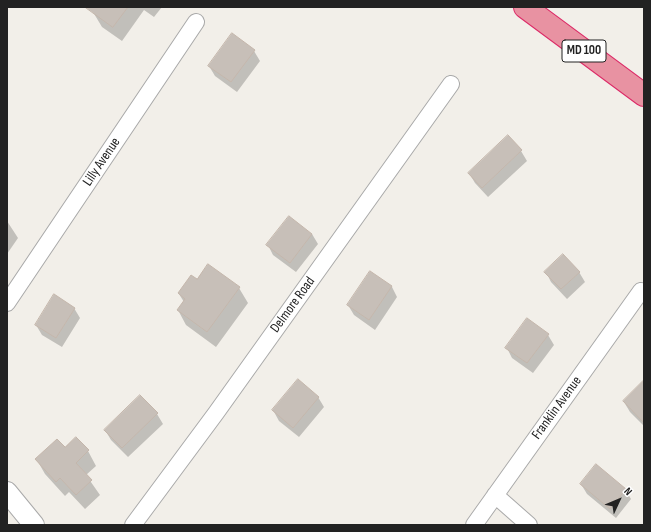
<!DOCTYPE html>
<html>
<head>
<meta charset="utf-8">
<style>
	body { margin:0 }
	#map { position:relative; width:651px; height:532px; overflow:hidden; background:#f2efe9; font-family:"Sofia Sans Condensed",sans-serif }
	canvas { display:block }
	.frame { position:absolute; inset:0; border:8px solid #222; pointer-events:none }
	.north { position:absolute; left:599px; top:480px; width:40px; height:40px; -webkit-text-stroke:3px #fff; paint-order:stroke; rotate:46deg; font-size:11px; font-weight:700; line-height:16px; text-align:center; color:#222 }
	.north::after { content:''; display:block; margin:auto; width:14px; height:18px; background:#222; clip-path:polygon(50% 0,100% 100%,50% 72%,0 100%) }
</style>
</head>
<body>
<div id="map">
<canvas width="651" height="532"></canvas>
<div class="frame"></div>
<div class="north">N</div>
</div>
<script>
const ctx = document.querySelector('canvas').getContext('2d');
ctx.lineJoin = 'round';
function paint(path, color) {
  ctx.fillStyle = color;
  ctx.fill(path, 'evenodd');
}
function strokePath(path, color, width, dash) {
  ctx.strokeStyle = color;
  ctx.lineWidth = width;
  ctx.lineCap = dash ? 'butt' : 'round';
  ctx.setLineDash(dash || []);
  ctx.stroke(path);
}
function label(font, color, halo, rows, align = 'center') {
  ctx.font = font + ' "Sofia Sans Condensed",sans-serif';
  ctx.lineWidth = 3;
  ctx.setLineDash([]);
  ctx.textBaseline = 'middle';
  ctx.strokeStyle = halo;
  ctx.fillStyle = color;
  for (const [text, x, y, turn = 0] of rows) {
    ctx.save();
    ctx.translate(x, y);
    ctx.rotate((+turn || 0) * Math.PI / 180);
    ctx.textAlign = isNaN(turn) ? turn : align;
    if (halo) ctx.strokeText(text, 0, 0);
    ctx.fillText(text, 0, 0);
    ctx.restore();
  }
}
paint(new Path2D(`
	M97,7H162L154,17L144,10L122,41L102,27L93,12Z
	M254,51L260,61L237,92L215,76L209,66Z
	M521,151L527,161L488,197L475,183L469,173Z
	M7,221L18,238L7,254Z
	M312,234L318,244L296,272L273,255L268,245Z
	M370,272L392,287L397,297L375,330L354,315L348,305Z
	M546,272H579L585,282L567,299L551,282Z
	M198,281L239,288L248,303L216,347L186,325L178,310L184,302L179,294Z
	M74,308L80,318L62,347L42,335L36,325Z
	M548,335L554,345L533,373L512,358L507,348Z
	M644,382V426L630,412L624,402Z
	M318,397L324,407L299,437L279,421L273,410Z
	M157,414L163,424L128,457L111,440L105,430Z
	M65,448L88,451L96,466L86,475L100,495L85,509L69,492L65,496L45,474L37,460Z
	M581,484L625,489L631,499L616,518L587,494Z`), '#0003');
const building = new Path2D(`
	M85,7H128L113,27Z
	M232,33L255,50L231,82L208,66Z
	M508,135L522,150L482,188L468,173Z
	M289,216L312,234L290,263L266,245Z
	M563,254L580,272L561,289L544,272Z
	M208,264L240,287L207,332L177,310L185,299L178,293L191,275L197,279Z
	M370,271L392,286L369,320L347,305Z
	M54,294L75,308L56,338L35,325Z
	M527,318L549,334L527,363L505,348Z
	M298,379L319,397L293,428L272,410Z
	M644,380V423L623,401Z
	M140,395L158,413L122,448L104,430Z
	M76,437L89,450L76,463L92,480L76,495L60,478L56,482L35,459L57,439L65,447Z
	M596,464L626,489L610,509L580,484Z`);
paint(building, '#c7bfb8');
strokePath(building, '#c4b6ab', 1);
const minor = new Path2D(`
	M7,303L196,22
	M495,495L529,525
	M133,525L216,413L451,84
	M474,525L641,291`);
const tertiary = new Path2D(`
	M7,492L34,525`);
const motorway = new Path2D(`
	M525,7L644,95`);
strokePath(minor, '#a9a9a9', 18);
strokePath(tertiary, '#a9a9a9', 22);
strokePath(motorway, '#dc2a67', 24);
strokePath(minor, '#fff', 16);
strokePath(tertiary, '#fff', 20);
strokePath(motorway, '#e892a2', 22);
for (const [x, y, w] of [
	[584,51,44]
]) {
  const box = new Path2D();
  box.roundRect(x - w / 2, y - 11, w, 22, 3);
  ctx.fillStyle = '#fff';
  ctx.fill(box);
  strokePath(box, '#222', 1);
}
label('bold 13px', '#222', null, [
	["MD 100",584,51]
]);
label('14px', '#222', '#fff', [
	["Lilly Avenue",102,162,-56],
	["Delmore Road",293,305,-54],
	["Franklin Avenue",557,408,-54]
]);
</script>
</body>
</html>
